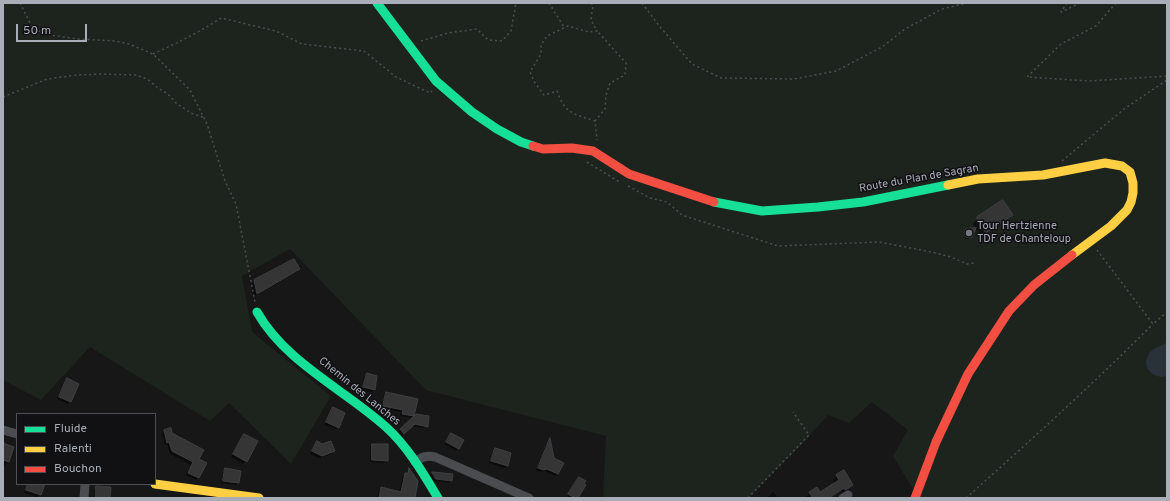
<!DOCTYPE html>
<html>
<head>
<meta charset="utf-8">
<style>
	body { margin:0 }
	#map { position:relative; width:1170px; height:501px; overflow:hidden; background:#171717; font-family:Overpass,sans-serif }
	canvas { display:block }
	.frame { position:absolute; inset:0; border:4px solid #a8adb8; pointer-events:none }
	.legend { position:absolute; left:16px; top:413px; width:140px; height:72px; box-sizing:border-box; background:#111113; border:1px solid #4d4f55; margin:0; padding:5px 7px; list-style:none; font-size:12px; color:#a8adb8 }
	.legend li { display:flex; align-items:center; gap:8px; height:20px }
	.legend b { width:20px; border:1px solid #4d4f55 }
	.scale { position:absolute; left:16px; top:24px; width:71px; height:18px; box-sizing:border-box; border:2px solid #a8adb8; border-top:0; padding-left:5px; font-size:12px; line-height:14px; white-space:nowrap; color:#a8adb8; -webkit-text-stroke:3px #111113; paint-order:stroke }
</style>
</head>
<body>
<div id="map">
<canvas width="1170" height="501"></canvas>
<div class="frame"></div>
<ul class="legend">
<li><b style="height:5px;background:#16e098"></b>Fluide</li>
<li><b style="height:5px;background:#ffcf43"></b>Ralenti</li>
<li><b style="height:5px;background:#f24e42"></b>Bouchon</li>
</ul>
<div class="scale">50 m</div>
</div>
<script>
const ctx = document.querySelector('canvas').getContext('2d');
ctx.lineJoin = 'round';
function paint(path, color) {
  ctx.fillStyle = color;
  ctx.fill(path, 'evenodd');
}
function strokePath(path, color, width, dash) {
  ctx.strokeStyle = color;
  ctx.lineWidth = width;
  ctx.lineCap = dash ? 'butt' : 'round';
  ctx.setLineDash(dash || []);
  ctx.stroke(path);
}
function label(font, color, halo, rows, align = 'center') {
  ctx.font = font + ' Overpass,sans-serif';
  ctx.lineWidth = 3;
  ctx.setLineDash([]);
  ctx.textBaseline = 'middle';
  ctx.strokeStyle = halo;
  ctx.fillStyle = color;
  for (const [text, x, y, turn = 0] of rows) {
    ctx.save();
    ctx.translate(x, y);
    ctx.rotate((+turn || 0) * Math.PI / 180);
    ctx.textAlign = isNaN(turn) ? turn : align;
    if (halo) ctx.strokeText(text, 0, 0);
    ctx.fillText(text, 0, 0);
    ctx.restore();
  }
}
paint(new Path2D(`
	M3,3H1167V498H916L917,496L893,456L908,430L872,402L849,423L828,415L803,443L748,498H603L606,436L426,390L290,249L242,276L252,332L331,396L291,464L229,403L210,421L90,347L41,400L3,380Z`), '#1d241e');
paint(new Path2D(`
	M1167,342V376C1154,380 1140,367 1149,354C1153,347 1161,347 1167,342Z`), '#2a3239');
paint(new Path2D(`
	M1012,215L1008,219L981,237L973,225V223L978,218Z
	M964,233L973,235L969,239H966L964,236Z
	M299,269L295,273L253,297L251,285L255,281Z
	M367,374L374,390L371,392L361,390L364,377Z
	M67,379L78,384L70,402L68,404L57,399L65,382Z
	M386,393L416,400L413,418L400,416L401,412L381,408L384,395Z
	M333,408L338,427L336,429L324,425L330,411Z
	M417,415L427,426L424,428L412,426L402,436L398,432Z
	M170,429L171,434L198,460V478L196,480L186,475L191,465L170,454L167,444L165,445L162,434L164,431Z
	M451,434L458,448L456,451L444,444Z
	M244,435L246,461L243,464L231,457Z
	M550,440L558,474L555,476L544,471L541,472L536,470Z
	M317,442L334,451L331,454L319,458L310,454Z
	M3,444L8,462L4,466L3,465Z
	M373,445L387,460L384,463L370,462V447Z
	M495,450L507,466L504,468L489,463L493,452Z
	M226,469L238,483L236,485L221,483L223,472Z
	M409,470L414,496L416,497V498H377L379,491L382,488L399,493L403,476L407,474Z
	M432,473L452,475L451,481L449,483L434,481L430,475Z
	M837,476L852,485L848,489L841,493L840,491L830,498H807L806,497L810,493H819L835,484L833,480Z
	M577,481V498H568L567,497Z
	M28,484H43L40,495L37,497L24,493Z
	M97,487L108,498H94V490Z
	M773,492L778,498H767Z`), '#0007');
const building = new Path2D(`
	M1003,200L1013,215L986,233L977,220V217Z
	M976,228L972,237L969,238L966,237L964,233L966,229Z
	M294,259L300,269L257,294L254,280Z
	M367,373L377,376L375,390L363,387Z
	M67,378L79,384L71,402L59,397Z
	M386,392L418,399L414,416L416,414L429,416L428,427L415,424L404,434L400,429L414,416L402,414L403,410L383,406Z
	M333,407L345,413L339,428L326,422Z
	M171,428L172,433L204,450L199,459L207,463L199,478L188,473L193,462L172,451L169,442L167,443L164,430Z
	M451,433L464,440L459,449L446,442Z
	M244,434L258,441L247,462L233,454Z
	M550,438L554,458L564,463L558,474L547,469L544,470L538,468Z
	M317,441L322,444L331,441L335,451L322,456L312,451Z
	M3,443L14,447L9,462L3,460Z
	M372,444H388V461L372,460Z
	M495,448L511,453L508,466L491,461Z
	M225,468L241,471L239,483L223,481Z
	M409,468L418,481L415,498H379L381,487L401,492L405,473H408Z
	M844,470L853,485L847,489L845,490L844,488L829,498H810L812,497L809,492L817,487L820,492L839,480L836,475Z
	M432,472L453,474L452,481L436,479Z
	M579,477L586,481L584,484L586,485L578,498H575L568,494Z
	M28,484H45L41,495L26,490Z
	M96,486L111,487L110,498H96Z`);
paint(building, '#353536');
strokePath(building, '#3f4043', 1);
strokePath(new Path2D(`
	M20,3L33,29L50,35L79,39L115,41L129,44L153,54L190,90L207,124L225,181L236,204L255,302
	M549,3L564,27
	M591,3L593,5L591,20L597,31L589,32L568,26L547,36L541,45V54L530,72L535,83L544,95L557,91C565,114 574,114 595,121L597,140
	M642,3L660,27L692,64L721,78L794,79L836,71L882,47L905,29L942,9L967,3
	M1067,3L1061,12L1080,3
	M1116,3L1096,26L1061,44L1027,77L1089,81L1167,76
	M421,41L448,33L477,29L488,40L502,41L511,31L516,3
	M153,54C177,43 200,32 221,18L276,31L302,44L364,51L396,77L430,93L432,91
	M3,97L47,79L77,75L100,74L136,75L147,79L158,88L168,94L176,103L191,113L205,118
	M595,121L605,109L606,95L610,83L625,75L626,63L597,31
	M1062,161L1124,109L1167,80
	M587,162L621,183
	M628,186L650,198L667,202L682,215L778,246L879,242L932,252L951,257L967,264L974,263
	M1097,250L1153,324L1167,312
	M748,498L809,435L793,412
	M966,498C1030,441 1093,384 1153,324`), '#4d4e52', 1.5, [2, 3]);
strokePath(new Path2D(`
	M3,430L17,434
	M415,462C422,457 426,455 435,457L529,498
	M84,498L85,484
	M843,498L848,495`), '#4b4c50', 9);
strokePath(new Path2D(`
	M377,3L436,81L472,112L497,129L521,142L533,146
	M714,202L762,211L818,207L863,202L948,185
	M257,312C286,363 344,389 386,427C408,447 423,473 438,498`), '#16e098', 9);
strokePath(new Path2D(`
	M948,185L978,179L1043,175L1105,163L1122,166L1130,172L1133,183V193L1131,202L1127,210L1111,226L1072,255
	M155,484L259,498`), '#ffcf43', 9);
strokePath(new Path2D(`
	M533,146L543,149L572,148L593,151L629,174L714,202
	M915,498L936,442L968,374L1009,311L1034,285L1072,255`), '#f24e42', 9);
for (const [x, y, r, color] of [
	[969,233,4,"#757880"]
]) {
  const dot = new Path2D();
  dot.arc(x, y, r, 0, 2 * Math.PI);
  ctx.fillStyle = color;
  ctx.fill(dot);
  strokePath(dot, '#111113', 1.5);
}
label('11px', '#a8adb8', '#111113', [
	["Route du Plan de Sagran",919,179,-10],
	["Chemin des Lanches",359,392,39]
]);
label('11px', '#a8adb8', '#111113', [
	["Tour Hertzienne",977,227],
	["TDF de Chanteloup",977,240]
], 'left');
</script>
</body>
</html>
